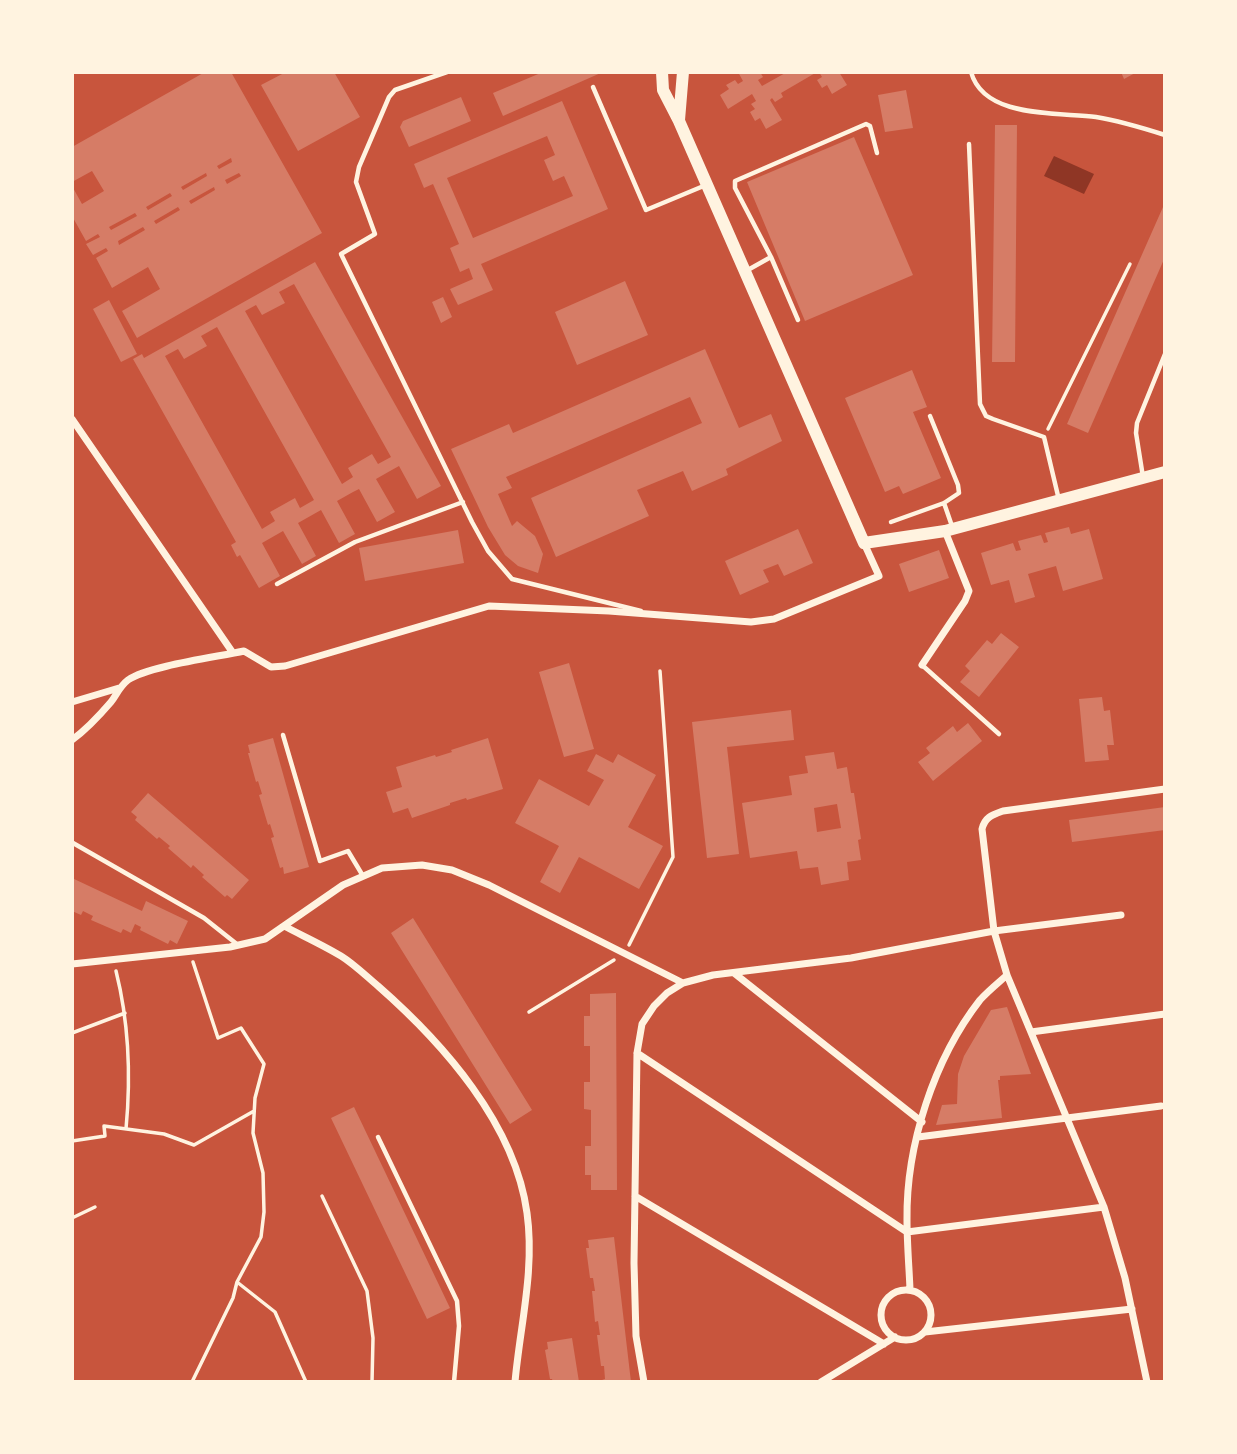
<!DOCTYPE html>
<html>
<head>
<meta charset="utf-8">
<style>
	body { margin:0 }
	#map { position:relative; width:1237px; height:1454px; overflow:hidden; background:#c8553d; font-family:Mulish,sans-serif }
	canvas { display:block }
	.frame { position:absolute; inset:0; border:74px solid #fff3e0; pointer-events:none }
</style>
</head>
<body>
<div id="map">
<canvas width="1237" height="1454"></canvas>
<div class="frame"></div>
</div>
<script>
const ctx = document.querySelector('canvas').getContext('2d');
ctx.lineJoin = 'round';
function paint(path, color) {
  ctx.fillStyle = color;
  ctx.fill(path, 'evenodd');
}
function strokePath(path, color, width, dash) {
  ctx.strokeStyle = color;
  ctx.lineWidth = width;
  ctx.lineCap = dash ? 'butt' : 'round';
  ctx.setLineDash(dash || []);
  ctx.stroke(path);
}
paint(new Path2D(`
	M1054,156L1094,174L1084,194L1044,176Z`), '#8f3625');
paint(new Path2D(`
	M205,72H231L322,233L137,338L122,311L160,289L148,267L112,288L96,258L108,251L106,248L93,255L86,244L100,237L98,234L86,241L72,216V186L82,204L104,191L92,171L72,182V147ZM231,158L232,162L219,169L217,166ZM206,173L207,176L183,190L181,187ZM239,173L241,176L227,184L225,180ZM214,187L215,190L191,204L189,201ZM170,193L172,196L148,210L146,207ZM178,207L180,210L156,224L154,221ZM135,213L137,216L111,230L109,227ZM143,227L145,230L119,245L118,241Z
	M286,72H334L360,117L298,151L261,85Z
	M543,72H603L503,116L493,93Z
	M738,72H760L763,77L758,80L762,86L787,72H817L781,93L783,97L775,102L772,98L770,100L782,120L766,129L760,118L755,121L750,112L755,109L751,104L756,101L752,94L728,109L720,95L729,89L726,85L735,80L738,84L743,81Z
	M819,72H839L847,85L832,94L827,85L822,88L817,80L822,77Z
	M1121,72H1137L1124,79Z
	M906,90L913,128L885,132L878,95Z
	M461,97L471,121L409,147L400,127L403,121Z
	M562,101L608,209L481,264L493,290L458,305L450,289L473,279L469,268L460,272L450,248L459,244L433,184L424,188L414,164ZM547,136L555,155L544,160L553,181L564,176L573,196L473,238L447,178Z
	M995,125H1017L1015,362H992Z
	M854,137L913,275L805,321L747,182Z
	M1163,207L1165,209V257L1088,433L1067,424Z
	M315,262L441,486L417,499L399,466L390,471L376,479L395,512L377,522L359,489L353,492L337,501L355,534L339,543L321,510L298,523L316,556L302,564L283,531L262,543L280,576L259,588L240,555L237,557L231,545L236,542L133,359L142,354L144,358ZM294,284L391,457L378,464L372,454L348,468L353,477L342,484L245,311L256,305L262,315L285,303L279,292ZM217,327L314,500L300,508L295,498L270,512L275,521L262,529L165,356L178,349L184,359L207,346L201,336Z
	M625,281L648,335L577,365L555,312Z
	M443,297L452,317L441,323L432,302Z
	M109,300L137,354L121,362L93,309Z
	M705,349L739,428L771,414L782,441L726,469L728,475L692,491L683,471L637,490L649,516L556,557L531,498L702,423L690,397L506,477L512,488L498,494L512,526L517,521L535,536L543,554L538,573L518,566L505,555L488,527L451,449L509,424L513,433Z
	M912,370L927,407L913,412L941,478L903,494L899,486L885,492L845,398Z
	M1069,527L1071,534L1089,529L1103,579L1063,591L1056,566L1028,574L1035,597L1015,603L1009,580L991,585L981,553L1013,543L1016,551L1021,550L1018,541L1041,535L1044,543L1048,542L1045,533Z
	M798,529L813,563L784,576L778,564L763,570L769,582L740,595L725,561Z
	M458,530L464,563L365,581L359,548Z
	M939,550L949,578L909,592L899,564Z
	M1001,633L1019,647L979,697L960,682L970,671L965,666L987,640L992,644Z
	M569,663L594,749L564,757L539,672Z
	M1102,697L1104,711L1110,710L1114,745H1107L1109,760L1085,762L1079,699Z
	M791,710L794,740L727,747L739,854L707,858L692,722Z
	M968,723L982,741L933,781L918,762L930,753L926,748L953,726L957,732Z
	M273,738L309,867L284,874L283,867L280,868L271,838L274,837L270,824L268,825L259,795L262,794L258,781L256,782L248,753H250L248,745Z
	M488,738L503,789L467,800L466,798L450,803V805L412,818L408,808L393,813L386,792L402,787L396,767L435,755L436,757L452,752L451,750Z
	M834,752L837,769L847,767L851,793H854L861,839L858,840L861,860L847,862L849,880L821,885L818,867L800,869L797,851L750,858L742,803L792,795L789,776L808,773L805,756ZM837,804L841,828L817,832L814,808Z
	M596,754L613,763L618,754L656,775L628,827L663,846L639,889L579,857L560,893L540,882L559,846L515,823L539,779L589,806L604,780L587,771Z
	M148,793L249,880L232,899L227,895L225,897L202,877L204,875L193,865L191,868L168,848L170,846L159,837L157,839L135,820L137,817L131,812Z
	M1165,807V830L1072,842L1069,820Z
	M72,878L142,911L146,901L188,921L177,944L170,940L168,944L140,930L141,927L135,924L131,933L123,929L121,933L91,920L93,916L83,911L81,915L72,911Z
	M413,918L532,1110L510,1124L391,933Z
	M616,993L617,1190H591V1175H585V1146H591V1110L584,1109V1082H590V1046H584V1016H590V994Z
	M1007,1007L1031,1074L1000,1076V1080H998L1002,1118L936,1125L942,1105L957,1104L958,1074L964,1056L991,1010Z
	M354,1107L450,1308L427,1319L331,1118Z
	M614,1237L631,1382H602V1380L605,1379L604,1366H601L597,1335H600L598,1321L595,1322L592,1291H595L593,1278H590L586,1248H589L588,1240Z
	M572,1338L579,1382H553L552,1379H550L545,1350L548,1349L547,1342Z`), '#d67c66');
strokePath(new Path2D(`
	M1048,429L1130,264
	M629,945L673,857L660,671
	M116,971C129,1023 131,1076 126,1129
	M529,1012L614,960
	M72,1033L125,1013
	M72,1141L105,1136L104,1126L164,1134L194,1145L254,1111
	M322,1196L367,1291L373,1338L372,1382
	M72,1218L95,1207
	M237,1282L275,1312L306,1382
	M192,1382L233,1298L237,1282L261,1237L264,1212L263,1173L253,1133L255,1098L264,1064L241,1028L218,1038L193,962`), '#fff3e0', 3.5);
strokePath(new Path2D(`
	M447,72L395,90L389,97L359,167L356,182L375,234L341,254L472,522L488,551L512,579L641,611
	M971,72C984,119 1058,112 1096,117C1120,121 1143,128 1165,135
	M593,87L646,210L706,185
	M969,144L980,404L986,416L993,419L1044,437L1059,500
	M746,271L771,257
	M798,320L771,257L735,188V181L866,124L870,126L877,153
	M1143,477L1136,433L1137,423L1165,354
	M944,503L953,529
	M891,522L944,503L959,493L958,485L930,416
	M277,584L355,542L463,502
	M922,665L999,734
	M283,735L320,861L348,851L363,876
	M73,843L204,918L238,945
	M378,1137L457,1301L459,1326L454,1382`), '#fff3e0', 4.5);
strokePath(new Path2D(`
	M72,419L233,653
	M922,665L965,601L969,591L945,531
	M72,702L119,688
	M72,740C87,729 99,716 111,702C117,694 120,686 128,680C148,666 217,657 244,651L271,667L285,666L489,606L609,611L751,622L774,619L879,576L864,543
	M284,926C303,936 323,945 341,956C354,964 366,976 378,986C443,1043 515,1124 527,1213C535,1270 520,1326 515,1382
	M72,964L230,947L265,939L343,885L382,868L422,865L452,870L489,885L683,983
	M734,973L922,1122
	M1031,1032L1165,1014
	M637,1053L907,1232L1104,1207
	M918,1137L1161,1106
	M635,1196L884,1344
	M910,1289C909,1266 907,1243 907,1220C906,1145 934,1059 980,1000C988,991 998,983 1007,975
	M881 1315a25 25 0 1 1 50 0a25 25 0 1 1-50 0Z
	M925,1332L1132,1309
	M644,1382L636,1336L634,1263L637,1053L642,1024L654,1006L667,993L683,983L713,975L851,958L994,931L1121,915
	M821,1382L895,1337
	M1147,1382L1125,1278L1104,1207L1007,975L994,931L982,829C985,817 992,815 1003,811L1165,789`), '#fff3e0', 7);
strokePath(new Path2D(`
	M662,72L663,90L679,121L864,543L945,531L1165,472
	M679,120L683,72`), '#fff3e0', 12);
</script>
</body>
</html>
